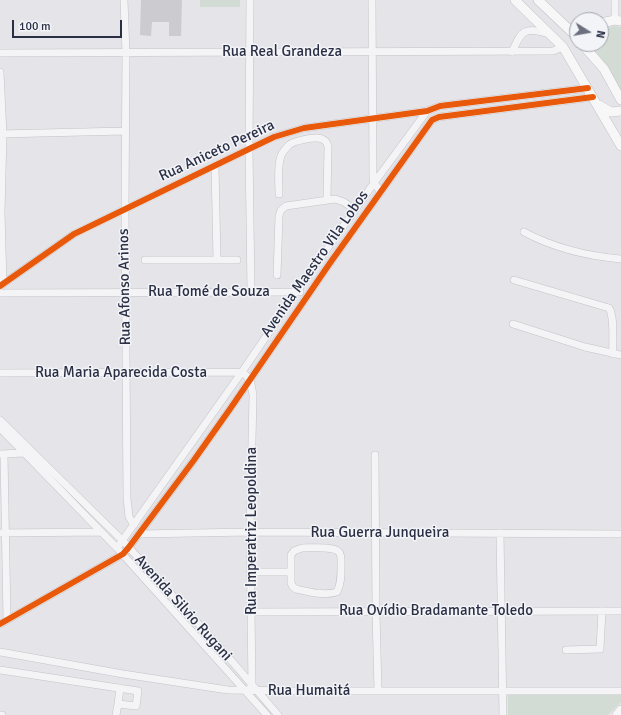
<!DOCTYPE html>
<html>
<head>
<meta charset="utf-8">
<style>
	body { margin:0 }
	#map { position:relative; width:621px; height:715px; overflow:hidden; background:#e5e5e9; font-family:Signika,sans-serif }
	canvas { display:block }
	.north { position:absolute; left:569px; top:12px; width:40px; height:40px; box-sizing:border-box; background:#f3f4f8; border:1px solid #a3a5b0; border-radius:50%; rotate:101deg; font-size:11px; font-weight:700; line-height:16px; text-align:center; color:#2a2f44 }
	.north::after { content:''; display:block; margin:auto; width:14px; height:18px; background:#6b6f7e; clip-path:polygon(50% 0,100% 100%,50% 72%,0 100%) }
	.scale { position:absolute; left:12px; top:20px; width:110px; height:18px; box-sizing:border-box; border:2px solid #2a2f44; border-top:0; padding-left:5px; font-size:12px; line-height:14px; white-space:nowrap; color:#2a2f44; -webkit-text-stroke:3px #f3f4f8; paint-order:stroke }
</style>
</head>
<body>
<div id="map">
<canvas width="621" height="715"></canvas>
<div class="north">N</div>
<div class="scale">100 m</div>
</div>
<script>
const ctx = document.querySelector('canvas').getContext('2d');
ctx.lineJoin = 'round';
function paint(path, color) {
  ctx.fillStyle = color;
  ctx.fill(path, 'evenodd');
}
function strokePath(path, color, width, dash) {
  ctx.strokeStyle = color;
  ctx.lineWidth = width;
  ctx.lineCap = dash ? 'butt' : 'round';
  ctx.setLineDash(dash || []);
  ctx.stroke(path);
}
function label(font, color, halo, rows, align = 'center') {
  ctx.font = font + ' Signika,sans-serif';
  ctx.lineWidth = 3;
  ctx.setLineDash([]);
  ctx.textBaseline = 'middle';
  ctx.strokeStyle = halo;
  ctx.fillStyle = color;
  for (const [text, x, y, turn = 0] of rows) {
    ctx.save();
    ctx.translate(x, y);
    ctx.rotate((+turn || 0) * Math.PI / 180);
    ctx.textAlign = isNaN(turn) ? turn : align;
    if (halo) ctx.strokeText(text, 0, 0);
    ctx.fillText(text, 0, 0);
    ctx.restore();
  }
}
paint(new Path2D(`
	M200,0H240V7H200Z
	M614,26L621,27V90L611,74L588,44H601V30Z
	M508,695H621V702L608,715H508Z`), '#d3dcd4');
paint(new Path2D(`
	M141,0H182L181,36H169V22H152L151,36L140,35Z`), '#cbcbd0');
const minor = new Path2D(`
	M124,0L126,53L125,210L127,498L129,517L134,525
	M250,0L249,149L251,292
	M372,0L373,178L374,183L381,192
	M615,20V0
	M512,52C522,29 525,27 549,34
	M0,53L553,51L563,47
	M0,72L3,134L1,213L3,283
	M0,134L125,131
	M215,166L217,260
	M279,194C279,182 277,167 281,156C282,153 286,148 289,145C293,141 316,136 322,139C325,140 327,143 328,146L327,199
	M524,232C554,248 587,256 621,259
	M145,260H237
	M277,275L279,216L281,210L286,206L335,199L344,202L355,210
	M514,280L609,308C615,317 612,343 613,354
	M0,286L74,234L249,149L274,137L304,128L427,111L440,106L588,88
	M0,293L300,292
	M513,324L585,347L621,355
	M0,373L242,372L250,379L253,395L250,532L252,686L247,691
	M0,420L123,541L224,652L278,715
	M0,428L117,548L267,715
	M0,454L26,453
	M4,454L7,620
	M375,455L376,612L378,691
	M0,533L101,532
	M500,533L503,715
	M139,534L250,532L621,534
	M117,548L242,372L297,291L374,183L427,111
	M302,548C311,548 334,546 339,552C342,556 341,563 341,567C341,576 341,584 337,592C324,596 309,592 296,589L293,587L291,583V555L294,551Z
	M251,572H291
	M252,612L621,611
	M0,624L123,554L129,547L194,460L230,409L330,263L432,120L439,117L593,97
	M566,650L600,649L602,611
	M0,652L123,674L228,690L297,691H621
	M0,670L138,691L136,706L118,704L116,715
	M118,704L120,688
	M0,715H2`);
const major = new Path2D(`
	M515,0L563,47L621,146
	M538,0L577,37
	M601,23L615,20L621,21
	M582,44L604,69L621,100
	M599,105L611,112L621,111
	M617,715L621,710`);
strokePath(minor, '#c3c3c7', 8);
strokePath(major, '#c0c2c7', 10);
strokePath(minor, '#f4f4f6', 7);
strokePath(major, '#f7f7f8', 9);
strokePath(new Path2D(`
	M0,286L74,234L249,149L274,137L304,128L427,111L440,106L588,88
	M0,624L123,554L129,547L194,460L230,409L330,263L432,120L439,117L593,97`), '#e8590c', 6);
label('15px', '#2a2f44', '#f3f4f8', [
	["Rua Real Grandeza",282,52],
	["Rua Aniceto Pereira",217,151,-25],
	["Avenida Maestro Vila Lobos",315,264,-55],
	["Rua Afonso Arinos",125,287,-91],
	["Rua Tomé de Souza",209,292],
	["Rua Maria Aparecida Costa",121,373],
	["Rua Imperatriz Leopoldina",252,531,-90],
	["Rua Guerra Junqueira",380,533],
	["Avenida Silvio Rugani",183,608,48],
	["Rua Ovídio Bradamante Toledo",436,611],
	["Rua Humaitá",309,691]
]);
</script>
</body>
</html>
